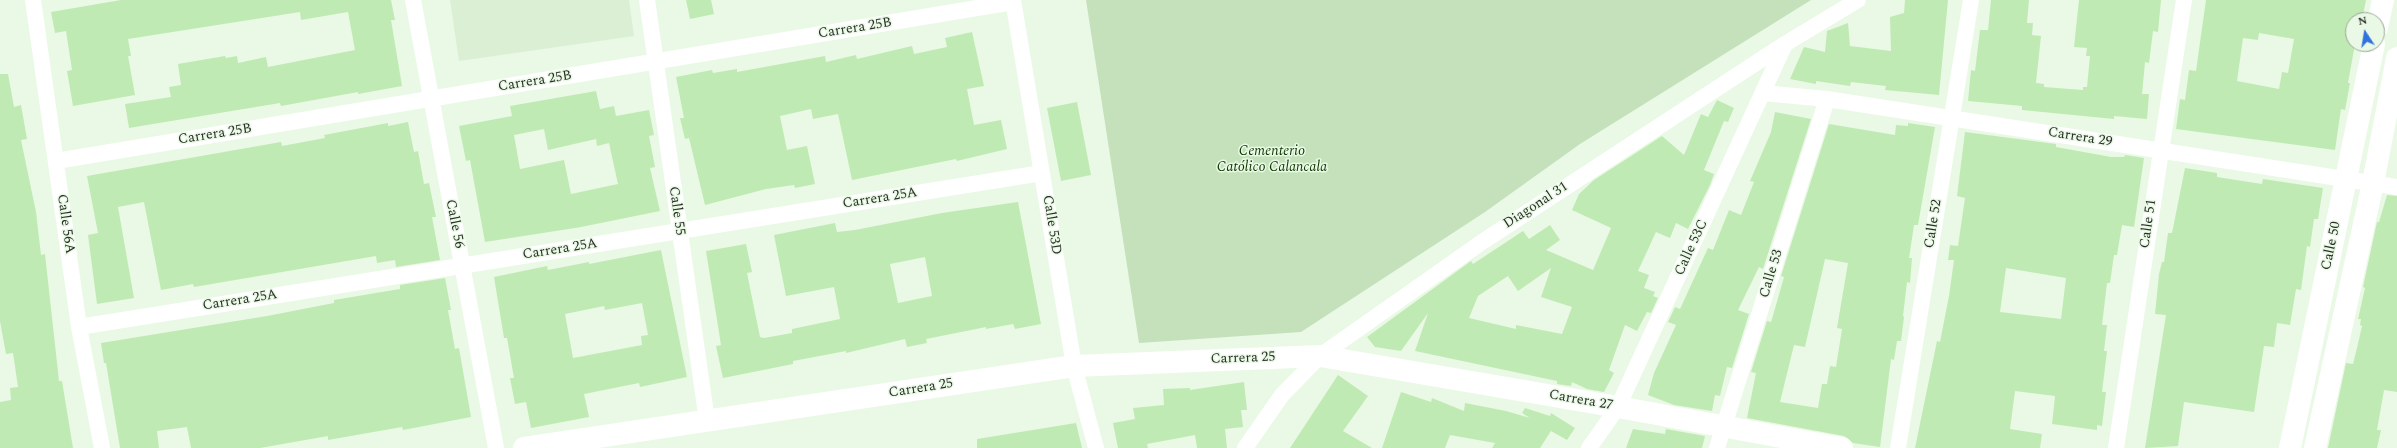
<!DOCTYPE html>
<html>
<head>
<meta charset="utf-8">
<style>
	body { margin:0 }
	#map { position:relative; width:2397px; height:448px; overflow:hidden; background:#e9f9e5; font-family:Spectral,serif }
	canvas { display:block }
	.north { position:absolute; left:2345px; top:12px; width:40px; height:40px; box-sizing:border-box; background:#e9f9e5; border:1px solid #9ca899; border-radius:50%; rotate:348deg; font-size:11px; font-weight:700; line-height:16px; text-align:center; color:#292e27 }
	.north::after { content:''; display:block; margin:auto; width:14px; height:18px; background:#3272df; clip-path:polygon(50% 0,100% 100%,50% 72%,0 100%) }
</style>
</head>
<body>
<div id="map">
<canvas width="2397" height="448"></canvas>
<div class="north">N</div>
</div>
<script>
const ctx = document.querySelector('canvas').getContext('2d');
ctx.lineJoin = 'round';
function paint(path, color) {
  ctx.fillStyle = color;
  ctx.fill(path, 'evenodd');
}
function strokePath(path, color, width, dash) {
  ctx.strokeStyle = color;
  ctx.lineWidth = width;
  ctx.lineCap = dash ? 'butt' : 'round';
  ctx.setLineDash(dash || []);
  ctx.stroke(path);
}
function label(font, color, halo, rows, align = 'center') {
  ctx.font = font + ' Spectral,serif';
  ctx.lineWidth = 3;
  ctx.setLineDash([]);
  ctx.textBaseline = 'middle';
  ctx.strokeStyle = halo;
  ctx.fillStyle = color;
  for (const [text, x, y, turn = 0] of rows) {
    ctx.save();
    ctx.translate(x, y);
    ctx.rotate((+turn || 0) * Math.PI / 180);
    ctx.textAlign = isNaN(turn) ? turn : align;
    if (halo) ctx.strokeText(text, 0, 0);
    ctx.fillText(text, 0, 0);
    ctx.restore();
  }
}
paint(new Path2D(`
	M450,0H629L634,36L459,61Z`), '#dbefd5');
paint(new Path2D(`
	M1086,0H1811L1580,144L1485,212L1301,332L1139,343Z`), '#c4e1bb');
paint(new Path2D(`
	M121,0H391L395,20H391L402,86L358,94V92L281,106L280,103L129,128L125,104L171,97L169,87L181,85L178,64L225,56L226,58L237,56L238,63L266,57L268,67L355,50L348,12L301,20L300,12L128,39L131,56H128L135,95L73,106L67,71L72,70L66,31L55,33L51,12Z
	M686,0H711L714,14L690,19Z
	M1905,0H1948L1939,95L1885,90L1886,86L1851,82L1850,86L1816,81V84L1790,79L1804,47L1825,52L1827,31L1848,23L1850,46L1891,51L1890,17L1904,13Z
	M1991,0H2029L2027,23H2033L2032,35L2041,36L2036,83L2044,84V87L2083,90V87H2087L2090,56H2086L2087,48L2074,47L2079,0H2161L2158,32L2153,31L2149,63L2145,62L2142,94H2149L2147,119L2114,116V119L2022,110V106L1968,101L1971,70L1975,71L1980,30H1988Z
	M2206,0H2366L2362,20H2353V44H2355L2348,83H2350L2345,110L2341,109L2335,150L2176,129L2180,99L2185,100L2189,70L2196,71ZM2259,33L2294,39L2288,73L2282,72L2279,89L2237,81L2243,38L2258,40Z
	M972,32L984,86L967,89L974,125L1001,120L1007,149L957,161L956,159L852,180L838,114L813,119L811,109L780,116L787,150L807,146L815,184L795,188L794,185L766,189L705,205L689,138L685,139L680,118H684L676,77L712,70L713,73L737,69V72L825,56L826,62L856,55L857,59L912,46L914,54L947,47L945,38Z
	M0,74H8L14,107L21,105L27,139L21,140L36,212L41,255L45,254L59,381H62L73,448H0V402L11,400L10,388L18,387L13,353L6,354L0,321Z
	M596,91L600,109L614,106L616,116L649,110L654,135L649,136L655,167L650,168L660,211L581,227L485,242L470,160L466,161L459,126L512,116L510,106ZM544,129L548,150L596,139L597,146L609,143L618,184L571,194L564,160L520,169L514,135Z
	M1717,100L1734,108L1728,122L1724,121L1704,170L1714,174L1710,185L1688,229L1676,223L1670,238L1656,232L1638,271L1649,275L1644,288L1655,292L1653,296L1658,298L1651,313L1647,312L1637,331L1625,325L1609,370L1614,373L1604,392L1587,389L1572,382L1571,386L1557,384V381L1415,351L1428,313L1401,351L1375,347L1367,337L1471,261L1473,264L1523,231L1529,239L1550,225L1560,240L1546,250L1593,270L1611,228L1572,210L1579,194L1594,180L1662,136L1684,155L1701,114L1708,117ZM1551,268L1541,297L1572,307L1562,334L1516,325V329L1469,318L1478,296L1508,276L1518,291Z
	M1077,102L1091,175L1061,181L1047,108Z
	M1775,112L1811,119L1763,269L1759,267L1738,310L1749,314L1732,368L1727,367L1720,396L1715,395L1712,411L1674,405L1648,395L1654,373L1676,325L1668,322L1675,307L1680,309L1708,248L1713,250L1729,210L1741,215L1754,182L1750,181L1771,132Z
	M408,122L414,152L418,151L424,184L429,183L436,217H432L440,260L396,267L395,260L377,263L376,256L194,287L193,284L161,290L144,202L118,207L134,298L97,304L88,235L98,233L87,176L281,142L282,146L325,138L324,135L388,123V126Z
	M1908,123L1935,127L1918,225H1914L1909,258H1912L1910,283L1907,282L1903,316L1904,317L1901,341H1897L1894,360L1891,359L1880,447L1853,443L1844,436L1747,418L1756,373L1751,372L1767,321L1771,322L1772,319L1784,277L1781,276L1829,124L1895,135L1896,125L1908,126ZM1825,259L1848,263L1837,328L1842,329L1836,367L1830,366L1827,384H1822L1818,408L1780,402L1794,345L1805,347Z
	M1965,132L2056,144V147L2111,157H2124L2125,155L2144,158L2134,227L2122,225L2117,255H2114L2110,283H2107L2102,325H2107L2104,351H2107L2102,392H2106L2102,426L2097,425V430L2052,424L2055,396L2015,391L2010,429L2042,434L2040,448H1915L1937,341L1940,342L1949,296L1954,260H1948L1950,245L1958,246L1965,198L1957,196ZM2006,268L2066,278L2061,319L2000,312Z
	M2185,168L2217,173V177L2262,184L2263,179L2323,188L2318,219H2314L2310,247L2307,246L2301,290L2296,289L2290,325L2277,323L2274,347L2264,346L2254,412L2184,402L2178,446L2145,448L2166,315L2155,314L2159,274L2162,262H2164L2168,233H2172Z
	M2387,195L2397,196V392L2384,390L2377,430H2381L2377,448H2328L2346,363L2353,364L2357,348L2362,326L2360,325L2361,319H2358L2365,288L2363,287L2377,222H2379Z
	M1018,202L1041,324L1015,329L1013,324L986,329V327L926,339L927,343L907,347L905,339L846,353V351L793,361V364L723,378L716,346L721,345L706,251L746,244L752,272L747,273L760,337L764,338L792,333V329L840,319L834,287L786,296L774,235L835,223L837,232L855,230L942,213ZM925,257L932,296L898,303L890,264Z
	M661,250L687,377L640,387L639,383L584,394L589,417L531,428L526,402L515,404L510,378H514L507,338H504L494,277L547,266L548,270L589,262V264ZM642,303L648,335L641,336L642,345L573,358L565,314L604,306L605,310Z
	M445,278L451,310H448L455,349L459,348L471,417L403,430L402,427L328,440V436L260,448H191L187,427L157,431L159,448H120L106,363H104L101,343L267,316L334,303V300L400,289V285Z
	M1338,375L1368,396L1343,431L1372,448H1290Z
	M1244,382L1247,410H1241L1243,427L1225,429L1227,448H1197L1195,435L1147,444L1148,448H1118L1113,423L1135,419L1133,408L1164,405L1163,389L1190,388V390Z
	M1401,392L1431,402L1432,398L1464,411L1465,403L1506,411L1530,418L1522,413L1525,408L1550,416L1551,413L1575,428L1567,440L1551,431L1540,448H1492L1495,443L1450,435L1445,448H1382Z
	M1076,423L1082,448H977V439Z
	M1633,429L1665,434L1666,429L1705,436L1702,448H1626Z`), '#c0eab3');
strokePath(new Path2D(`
	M33,0L79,327L102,448
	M413,0L496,448
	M647,0L707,421
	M1013,0L1074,366L1096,448
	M1763,93L1827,99L2397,187
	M56,161L1013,2
	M79,327L1042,173
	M1245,448L1282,395L1320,356L1482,242L1785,44L1858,0
	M1589,448L1618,407L1785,44
	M1717,448L1827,99
	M1898,448L1971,0
	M2116,448L2184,0`), '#fff', 16);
strokePath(new Path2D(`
	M2377,28L2383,0
	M524,448L1074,366L1320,356L1618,407L1842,448
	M2290,448L2374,44
	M2315,448L2373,183L2397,58`), '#fff', 22);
label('14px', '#292e27', '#e9f9e5', [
	["Carrera 25B",855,29,-9],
	["Carrera 25B",535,82,-9],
	["Carrera 25B",215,135,-9],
	["Carrera 29",2080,138,9],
	["Carrera 25A",880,199,-9],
	["Diagonal 31",1536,206,-33],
	["Calle 55",676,211,82],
	["Calle 56A",65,224,82],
	["Calle 56",454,224,79],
	["Calle 52",1934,224,-81],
	["Calle 51",2149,224,-82],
	["Calle 53D",1051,225,81],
	["Calle 50",2332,246,-78],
	["Calle 53C",1692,248,-65],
	["Carrera 25A",560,250,-9],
	["Calle 53",1772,274,-73],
	["Carrera 25A",240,301,-9],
	["Carrera 25",1243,359,-2],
	["Carrera 25",921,389,-9],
	["Carrera 27",1581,401,10]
]);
label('italic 14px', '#0e3600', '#e9f9e5', [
	["Cementerio",1272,152],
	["Católico Calancala",1272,168]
]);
</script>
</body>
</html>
